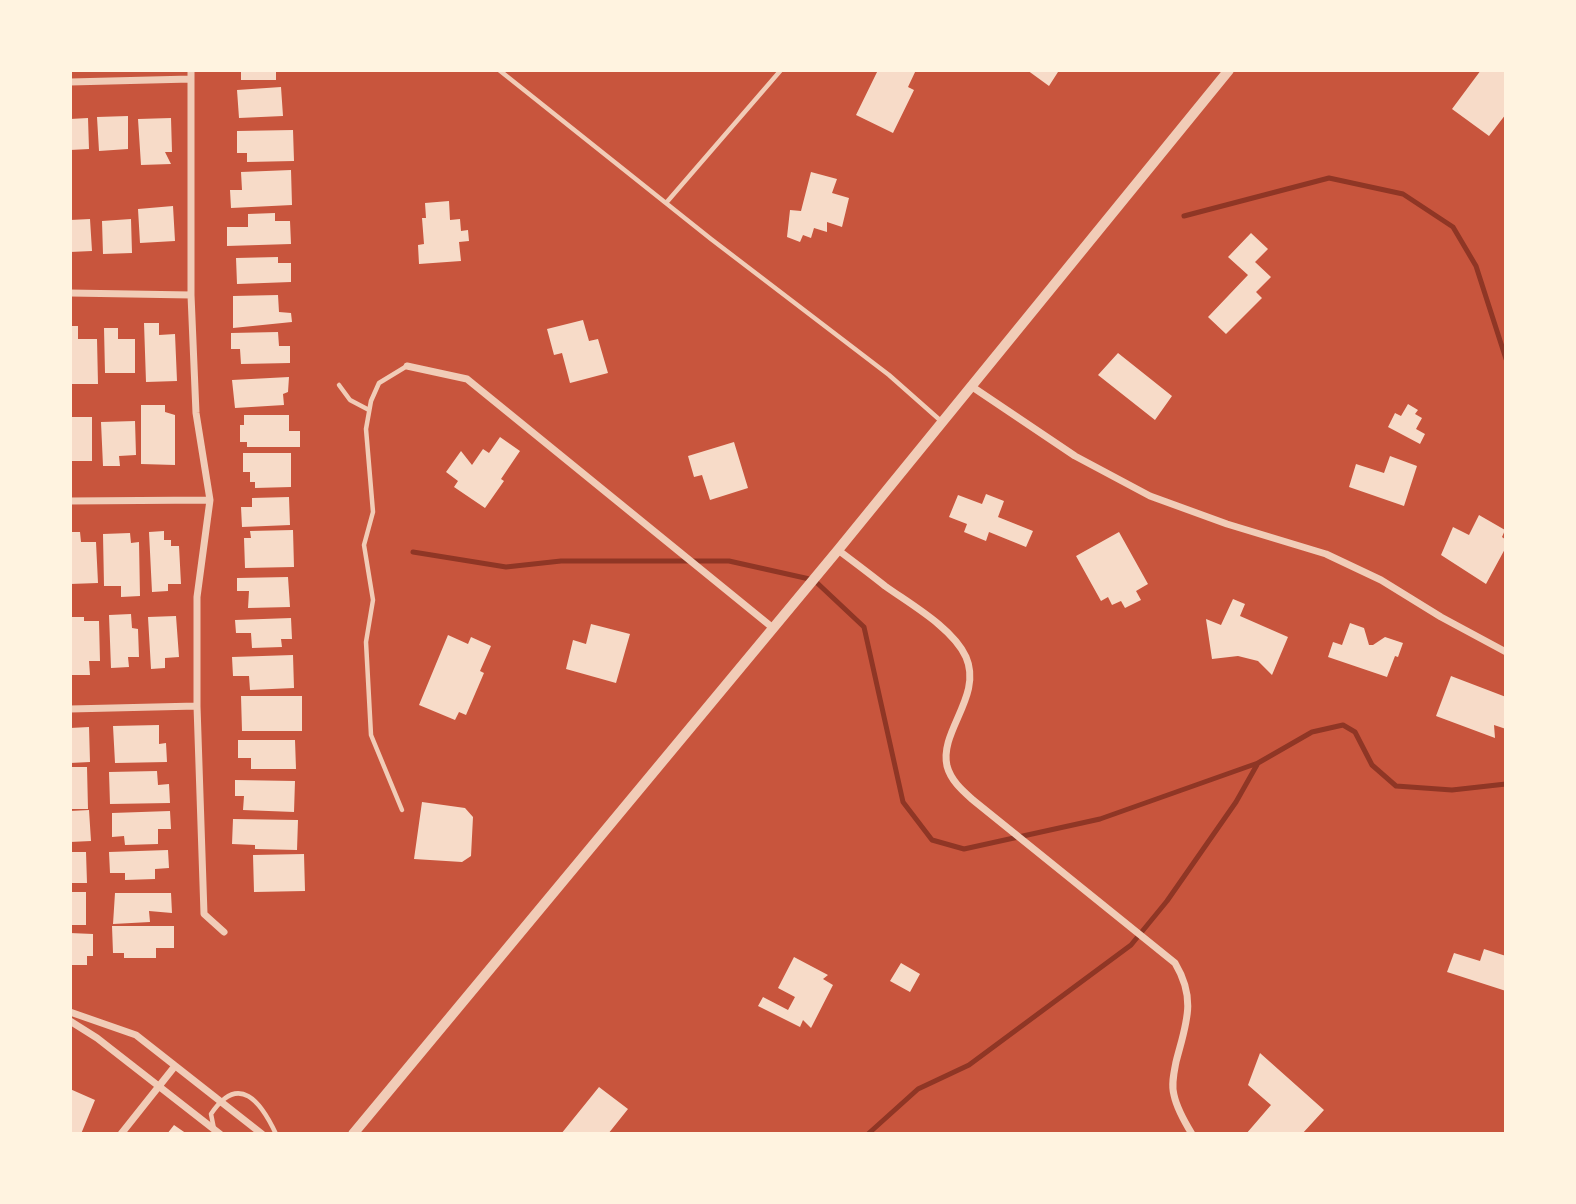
<!DOCTYPE html>
<html>
<head>
<meta charset="utf-8">
<style>
	body { margin:0 }
	#map { position:relative; width:1576px; height:1204px; overflow:hidden; background:#c8553d; font-family:Cabin,sans-serif }
	canvas { display:block }
	.frame { position:absolute; inset:0; border:72px solid #fff3e0; pointer-events:none }
</style>
</head>
<body>
<div id="map">
<canvas width="1576" height="1204"></canvas>
<div class="frame"></div>
</div>
<script>
const ctx = document.querySelector('canvas').getContext('2d');
ctx.lineJoin = 'round';
function strokePath(path, color, width, dash) {
  ctx.strokeStyle = color;
  ctx.lineWidth = width;
  ctx.lineCap = dash ? 'butt' : 'round';
  ctx.setLineDash(dash || []);
  ctx.stroke(path);
}
function paint(path, color) {
  ctx.fillStyle = color;
  ctx.fill(path, 'evenodd');
}
strokePath(new Path2D(`
	M1184,216L1329,178L1403,194L1453,227L1476,266L1506,359
	M413,552L506,567L561,561H729L814,580L864,627L903,802L932,840L964,849L1100,819L1258,763
	M868,1134L918,1089L969,1065L1131,945L1167,901L1236,802L1258,763L1312,732L1343,725L1355,732L1372,765L1396,786L1452,790L1506,784`), '#8f3625', 5);
paint(new Path2D(`
	M241,70H276V80H241Z
	M878,70H916L908,87L914,90L893,133L856,115Z
	M1027,70H1056L1058,72L1049,86Z
	M1481,70H1506V114L1489,136L1452,109Z
	M281,87L283,116L239,118L237,90Z
	M128,116V149L99,151L97,117Z
	M88,118L89,149L70,150V119Z
	M171,118L172,152H165L171,164L141,165L138,119Z
	M293,130L294,161L247,162V153H237V131Z
	M291,170L292,205L231,208L230,190H242L241,172Z
	M811,172L837,179L832,193L849,198L842,227L827,222V232L814,228L811,238L803,235L800,242L787,237L790,210L801,211Z
	M449,201L450,220L460,219L461,231L468,230L469,241L459,242L461,261L419,264L418,245L424,244L422,218H426L425,203Z
	M173,206L175,241L140,243L138,209Z
	M275,213V221H290L291,244L227,246V227H248V214Z
	M90,219L92,251L70,252V220Z
	M131,219L132,253L103,254L102,221Z
	M1251,233L1268,249L1255,262L1271,277L1256,292L1262,298L1226,334L1208,317L1248,275L1228,257Z
	M278,257V263H291V282L237,284L236,258Z
	M278,295L279,312L291,313L292,322L233,328V296Z
	M583,320L589,341L598,339L608,373L570,383L562,353L554,355L547,329Z
	M144,323H159V335L175,334L177,381L146,382Z
	M70,326H78V339H97L98,384H70Z
	M104,328H118V339H135V373H105Z
	M278,332L279,346H290V363L241,364L240,349H231V333Z
	M1118,353L1172,396L1155,420L1098,375Z
	M289,377L288,392L283,394L284,405L235,408L232,380Z
	M1408,404L1418,410L1415,414L1422,418L1416,429L1425,434L1420,444L1388,427L1395,413L1401,416Z
	M141,405H165V412L175,415V465L141,464Z
	M244,415H289V431H300V447H247V442H240V425H244Z
	M70,417H92V461H70Z
	M135,421L136,455L119,456L120,466H103L101,422Z
	M500,437L520,451L501,479L504,481L485,508L454,487L458,481L446,472L461,451L472,465L483,449L489,453Z
	M734,442L748,488L710,500L702,475L694,477L688,456Z
	M243,453H291V487L255,488V482H250V472H243Z
	M1390,456L1417,466L1404,506L1349,487L1356,464L1384,473Z
	M986,494L1004,501L998,517L1033,531L1026,547L989,532L986,541L964,532L967,524L949,517L958,495L982,504Z
	M289,497L290,525L242,527L241,507H252V498Z
	M1479,515L1505,530L1502,537L1506,540V547L1486,584L1441,555L1453,527L1469,535Z
	M293,530L294,567L245,568L244,538H251L250,531Z
	M164,531V540H171V546H179L181,584H168V591L152,592L149,532Z
	M70,532H80L81,542H96L98,583L70,584Z
	M1119,532L1148,584L1136,591L1141,600L1125,608L1121,601L1112,605L1108,597L1101,601L1076,556Z
	M130,533L131,543L139,542L140,596L121,597V586H104L103,534Z
	M288,577L290,607L248,608L249,591H237V578Z
	M1233,599L1245,604L1240,616L1288,637L1272,675L1258,661L1238,656L1212,659L1206,619L1221,625Z
	M131,614L132,628L138,629L139,657H128L129,667L111,668L109,615Z
	M176,616L179,657L165,658V668L151,669L148,617Z
	M70,617H84V621H99L100,661H89L90,675H72Z
	M291,618L292,639H281L282,647L252,648L251,633H236L235,620Z
	M1350,623L1364,628L1369,645H1373L1385,637L1403,643L1398,657L1395,656L1387,677L1328,657L1333,642L1342,645Z
	M591,624L630,634L616,683L566,669L573,640L586,644Z
	M448,635L468,644L471,637L491,646L480,671L484,673L466,715L459,712L455,720L419,705Z
	M293,655L294,688L250,690L249,676H233L232,657Z
	M1451,676L1506,697V729L1494,725L1495,738L1436,716Z
	M241,696H302V731H242Z
	M159,725V744L166,743L167,762L115,763L113,726Z
	M89,727L90,762L70,763V728Z
	M238,740H295L296,769H251V758H238Z
	M70,767H87L88,809H70Z
	M157,771L158,785L169,784L170,803L110,804L109,772Z
	M235,780L295,781L294,812L243,810L244,796H235Z
	M422,802L465,808L473,817L471,856L462,862L414,859Z
	M89,810L91,841L70,842V811Z
	M170,811L171,829H158V844L125,845L124,836L112,837V813Z
	M233,819L298,820L297,850L255,849V845L232,844Z
	M168,850L169,868L155,869V879L125,880V873H110L109,852Z
	M70,852H86L87,883H70Z
	M304,854L305,891L254,892L253,855Z
	M70,892H86V925H70Z
	M115,893H171L172,913L149,911L150,922L113,924Z
	M112,926H174V948H156V958H124V953H113Z
	M70,933L93,934V956H87V965H70Z
	M1484,949L1506,956V991L1447,972L1454,953L1480,961Z
	M794,957L828,975L823,979L833,985L811,1028L803,1020L800,1027L758,1006L763,997L788,1010L795,997L778,988Z
	M901,963L920,974L910,992L890,981Z
	M1260,1053L1324,1110L1302,1134H1246L1271,1105L1248,1085Z
	M599,1087L628,1109L608,1134H561Z
	M70,1089L95,1100L81,1134H70Z
	M174,1125L187,1134H167Z`), '#f7dbc8');
strokePath(new Path2D(`
	M499,70L711,239L889,375L941,421
	M666,203L781,70
	M339,385L350,400L369,410
	M402,810L371,735L366,642L373,600L364,545L373,512L366,429L371,401L379,383L407,366
	M214,1129L211,1114C239,1072 261,1102 276,1134`), '#f1ccb7', 4.5);
strokePath(new Path2D(`
	M191,70V295L196,413L210,500L197,597V706L204,914L224,932
	M70,82L191,79
	M70,293L191,295
	M407,366L467,379L773,628
	M971,386L1075,456L1150,496L1227,524L1326,554L1381,580L1441,617L1506,652
	M70,501L210,500
	M838,550C854,562 870,574 885,586C910,604 953,628 966,657C983,696 939,731 947,766C951,781 963,791 973,800L1175,963C1197,1000 1186,1023 1176,1062C1174,1072 1171,1085 1174,1095C1177,1109 1184,1121 1192,1134
	M70,709L197,706
	M70,1012L136,1035L262,1134
	M70,1021L97,1038L220,1134
	M121,1134L175,1066`), '#f1ccb7', 7);
strokePath(new Path2D(`
	M353,1134L838,550L1229,70`), '#f1ccb7', 10);
</script>
</body>
</html>
